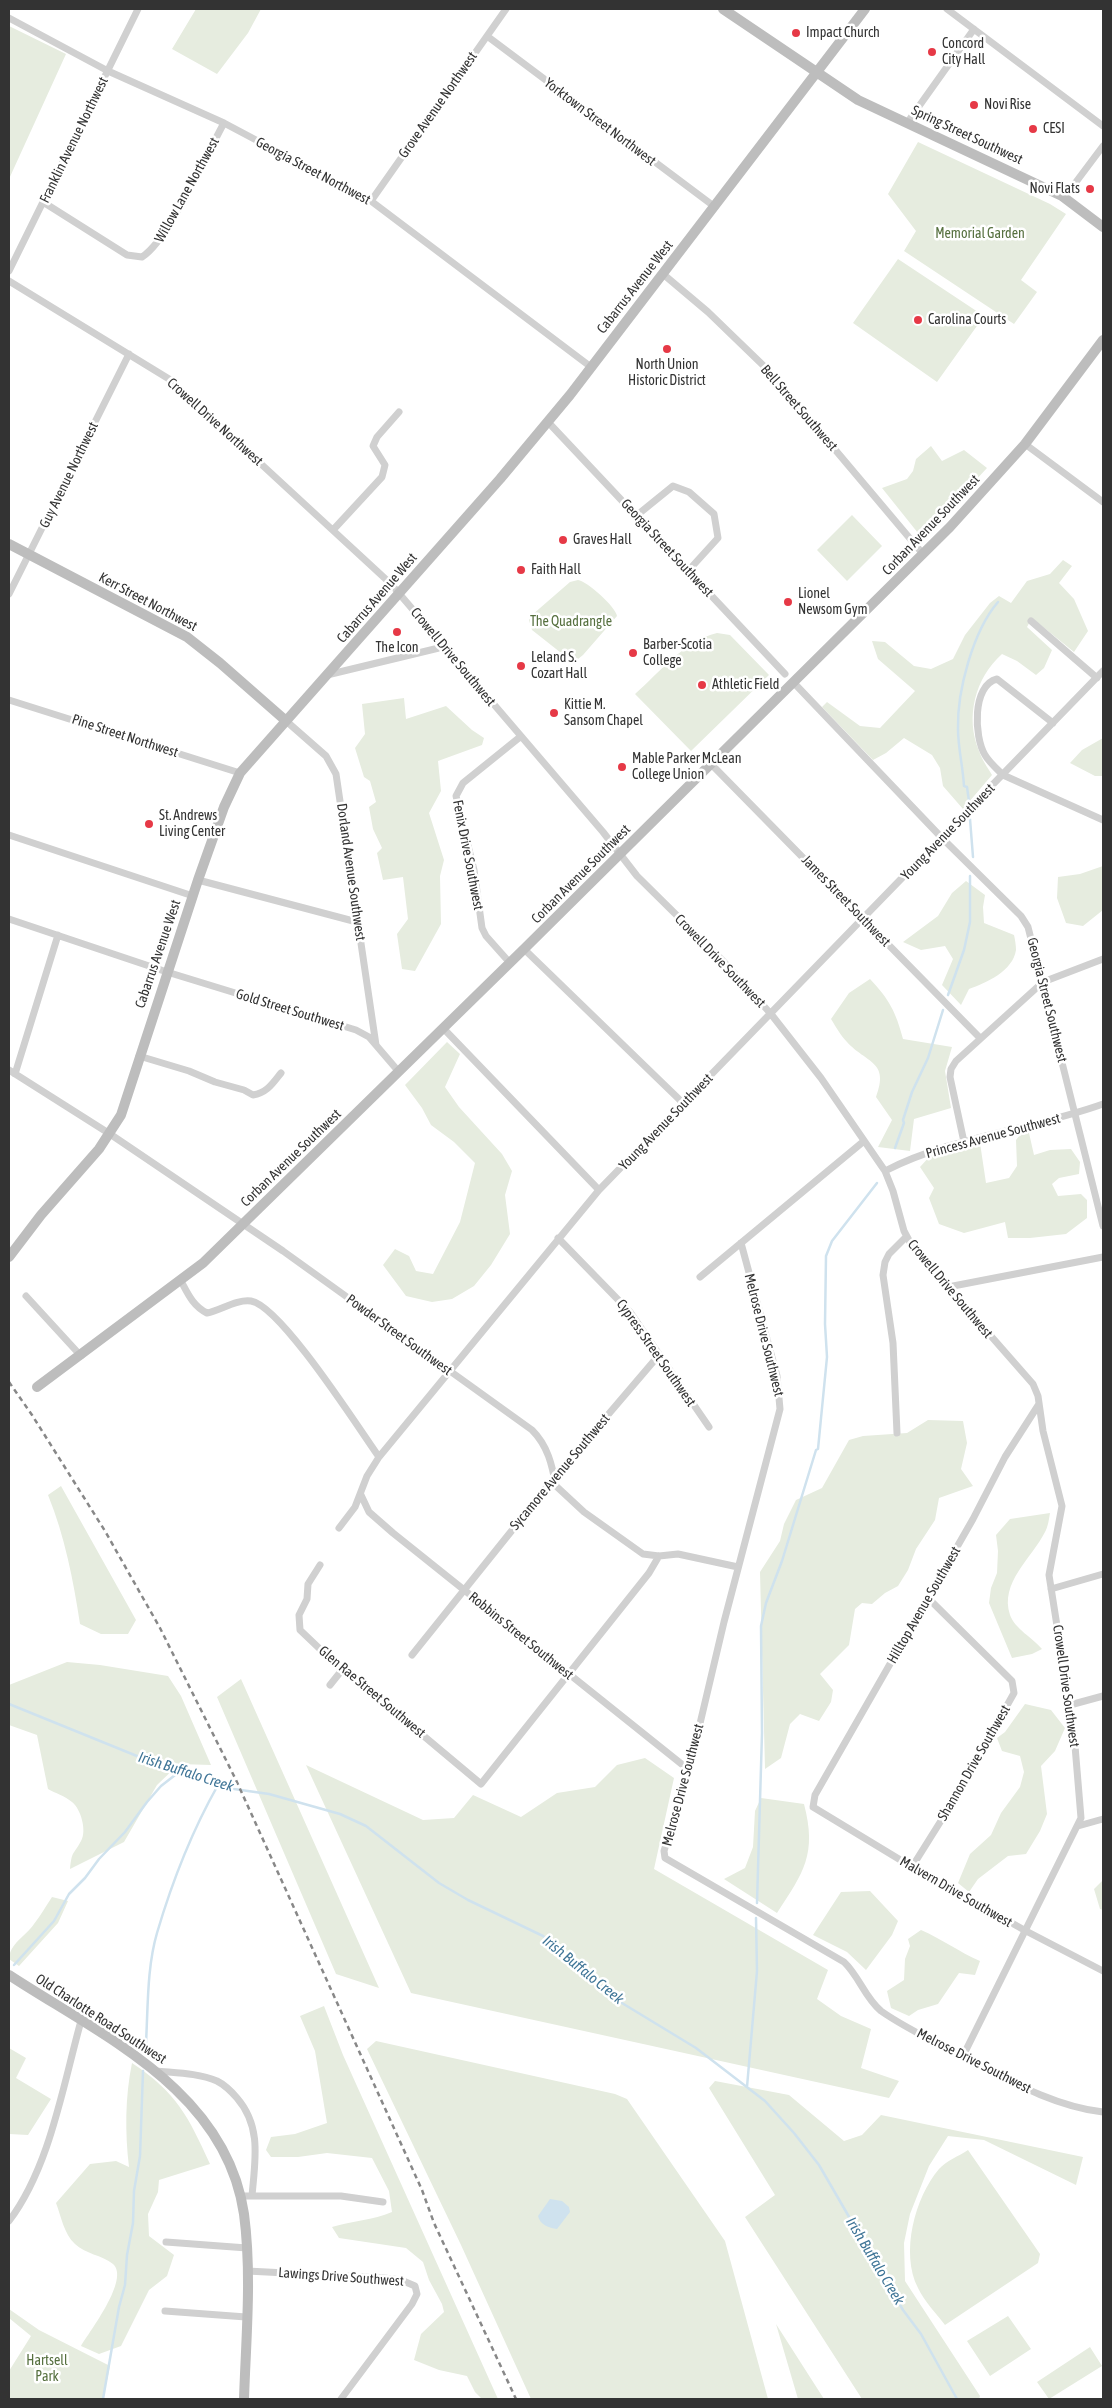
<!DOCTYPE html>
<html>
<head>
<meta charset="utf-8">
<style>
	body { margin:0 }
	#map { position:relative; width:1112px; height:2408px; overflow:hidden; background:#fff; font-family:"Asap Condensed",sans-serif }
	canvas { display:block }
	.frame { position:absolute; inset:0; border:10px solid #333; pointer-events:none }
</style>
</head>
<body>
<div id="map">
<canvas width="1112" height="2408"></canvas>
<div class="frame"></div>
</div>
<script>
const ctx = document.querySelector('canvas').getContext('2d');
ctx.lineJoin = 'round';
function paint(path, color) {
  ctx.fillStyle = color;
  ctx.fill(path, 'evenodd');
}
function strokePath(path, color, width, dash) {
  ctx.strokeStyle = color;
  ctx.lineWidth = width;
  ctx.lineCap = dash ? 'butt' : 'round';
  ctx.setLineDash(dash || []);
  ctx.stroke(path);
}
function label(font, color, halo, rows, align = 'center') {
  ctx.font = font + ' "Asap Condensed",sans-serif';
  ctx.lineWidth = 5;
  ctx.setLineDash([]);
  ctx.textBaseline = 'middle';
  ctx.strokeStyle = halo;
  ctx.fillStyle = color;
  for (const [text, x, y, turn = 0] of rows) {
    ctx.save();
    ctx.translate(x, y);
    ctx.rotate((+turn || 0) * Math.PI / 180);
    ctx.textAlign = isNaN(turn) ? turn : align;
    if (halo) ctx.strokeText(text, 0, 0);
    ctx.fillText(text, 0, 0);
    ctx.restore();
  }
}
paint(new Path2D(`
	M196,9H261L248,33L217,74L172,49Z
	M9,26L66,54L9,179Z
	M918,142L1050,204L1066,214L1021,280L1037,292L1014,324L904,251L916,231L888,194Z
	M898,259L984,316L937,382L853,323Z
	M931,446L942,461L964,450L987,468L922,538L882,488L907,479L913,471L916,459Z
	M852,515L882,546L847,581L817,550Z
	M1063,560L1072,566L1059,583L1074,599L1088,631L1074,652L1032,618L1027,627L1052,650L1044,668L1036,675L1017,661L1002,654C975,678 965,717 979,751C982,760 988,768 992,775L963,809L943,786L940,768L932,755L904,738L886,753L873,760L822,707L827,702L860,726L880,728L915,691L878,659L872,641L885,642L914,666L931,669L953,659L965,635L990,603L999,596L1011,603L1027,581L1050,574Z
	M578,580C587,581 616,607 617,616L583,655L578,659L570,660L532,630L529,620L532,615L570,582Z
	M717,633L730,635L769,675L691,751L635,694C660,672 684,641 717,633Z
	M404,698L406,719L446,706L472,730L484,738L482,745L438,761L441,791L429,813L444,860L440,876L441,924L415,971L402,969L397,934L408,919L403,877L383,880L377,853L382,848L373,829L369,807L376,802L370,781L364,777L355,748L365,734L362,704Z
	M1103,738V776H1095L1070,763L1082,750Z
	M1103,866V910L1083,926L1066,923L1057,898L1058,877L1080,874Z
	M966,881L985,895L983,907L984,923L1014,935C1015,939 1016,946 1016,950C1013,971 986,983 969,989L961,1005L942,985L953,959L945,946L921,950L903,942L938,916L952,893Z
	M870,979C889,999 896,1012 903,1039L952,1047L945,1071L951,1108L914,1119L910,1151L878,1147L892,1120L876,1097C890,1061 866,1063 847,1042C841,1036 836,1027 831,1019L849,993Z
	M447,1042L460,1054L445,1087L459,1107L502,1154L512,1171L505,1195L510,1234L491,1265L474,1286L452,1299L432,1302L406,1296L383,1265L395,1249L409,1256L416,1271L433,1274L460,1222L475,1163L454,1142L431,1125L422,1108L405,1085Z
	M1023,1131L1029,1133L1034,1155L1050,1150L1071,1149L1080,1162L1079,1174L1059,1178L1052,1184L1058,1196L1081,1194L1087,1200V1218L1066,1234L1030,1238H1008L1005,1222L964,1233L939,1224L929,1198L934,1188L920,1167L930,1156L980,1143L986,1183L1009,1178L1017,1166L1016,1140Z
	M928,1420L963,1421L967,1443L961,1469L973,1486L939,1498L935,1520L916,1549L908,1570L898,1586L885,1593L872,1604L862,1603L855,1609L849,1645L820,1674L833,1690L831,1702L819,1721L800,1714L790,1724L781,1758L765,1769L760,1572L780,1541L784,1524L796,1500L822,1488L849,1440L863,1436L907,1433Z
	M61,1486L136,1620L128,1634H101L80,1624C73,1579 65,1537 48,1495Z
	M1050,1513C1049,1519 1048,1527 1045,1532C1032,1558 999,1583 1010,1615C1015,1629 1033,1638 1042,1649L1032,1654L1012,1658L989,1603L991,1588L997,1573L998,1551L996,1535L1010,1519Z
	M67,1662L100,1665L168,1676L181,1696L211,1765L179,1764L157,1785L124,1842L70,1869C72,1850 73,1856 81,1841C87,1831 81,1809 72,1802C65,1796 55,1793 48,1789L37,1735L9,1725V1685Z
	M241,1679L379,1988L336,1974L217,1697Z
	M1025,1704L1051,1710L1065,1728L1055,1751L1041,1766L1047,1814L1040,1831L1026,1854L1008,1856L978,1879L969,1892L958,1883L970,1854L991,1835L1001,1813L1020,1787L1024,1772L1020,1756L1002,1751L997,1738L1005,1732Z
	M645,1758L674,1778L654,1869L828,1970L817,1999L841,2016L871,2029L861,2068L899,2081L889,2098L411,1993L306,1765L423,1820L454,1818L473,1795L521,1817L557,1793L595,1787L617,1765Z
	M761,1798L804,1804C817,1854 804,1872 777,1913L724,1879L745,1868L753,1847L755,1811Z
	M1103,1880V1910L1100,1909L1094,1889Z
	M870,1891L898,1921L892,1935L866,1970L847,1952L813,1935L841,1892Z
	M52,1897L68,1901L58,1923L19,1966L9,1959C9,1944 27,1935 34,1924C41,1915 46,1906 52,1897Z
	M921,1930C942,1939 959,1952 980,1961L975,1975L959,1973L938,2004L918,2010L909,2016L891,2008L887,1991L904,1980L905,1959L910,1946L908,1939Z
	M324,2006L343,2055L498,2399H482L475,2392L467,2376L439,2370L414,2360L421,2334L444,2312L442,2304L429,2280L423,2262L406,2248L339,2238L332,2227C352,2221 373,2220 392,2212L389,2191L372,2158L327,2153L298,2157H271L266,2150L271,2137L295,2134L327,2123L315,2051L300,2016Z
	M376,2041L615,2094L627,2099L725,2241L768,2399H531L461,2245L367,2049Z
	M9,2048L26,2058L16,2078L51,2099L28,2135L9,2134Z
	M132,2063C177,2093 188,2116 210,2164L159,2180L158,2192L148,2214L149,2236L174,2255L167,2276L149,2290L121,2346L99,2354L81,2346C90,2331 130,2279 113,2264C102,2255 85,2254 75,2244C64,2234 61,2216 56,2203L90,2164L116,2161L129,2167C125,2133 125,2097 132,2063Z
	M715,2081L789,2095L844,2141L862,2135L881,2115L1083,2157L1076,2185L984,2140L948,2136L929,2166L910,2214L904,2243L905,2281L980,2396L979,2399H862L745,2217L775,2195L709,2088Z
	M968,2150L1040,2254L1038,2263L945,2325C936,2313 924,2301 918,2288C900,2253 915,2197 939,2169C946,2161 959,2156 968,2150Z
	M9,2309L39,2330L110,2366L103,2399H9V2371L31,2336L9,2318Z
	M1008,2316L1031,2349L990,2376L967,2341Z
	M776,2324L824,2399H798Z
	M1090,2347L1102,2366L1049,2399L1037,2382Z`), '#e6ecdf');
paint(new Path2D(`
	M550,2199L562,2201L569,2207L570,2212L557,2229C549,2228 540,2225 538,2216Z`), '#cfe2ee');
strokePath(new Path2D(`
	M969,801L967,787L964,786C963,767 958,748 958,729C957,691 973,631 998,602
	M970,819L973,857
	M948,995L964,950L970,922V876
	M895,1148L904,1123L903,1120L912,1092L928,1058L943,1010
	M9,1704L164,1767L227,1788L269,1794L340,1814L366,1826L439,1883L468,1900L543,1936L617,2000L696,2048L765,2101L794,2133L819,2165L903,2310L921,2334L957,2399
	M757,1903L762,1733L761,1626L766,1603L782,1561L816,1450L818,1449L827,1357L825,1324L826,1256L832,1241L877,1183
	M14,1965L54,1921L69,1894L85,1878L99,1859L125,1832L147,1802L161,1786L179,1772
	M146,2043C148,2007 147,1967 157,1933C172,1882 192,1831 218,1785
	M747,2087L757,1971L756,1918
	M103,2399L119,2307L125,2285L127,2255L133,2223L134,2191L140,2156L143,2071`), '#cfe2ee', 2.5);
strokePath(new Path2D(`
	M947,9L1103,126
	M9,18L108,71L224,123L371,201L591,367
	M487,36L715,207
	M907,123L974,29
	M1064,198L1103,146
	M371,201L506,9
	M43,202L127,255L142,257C169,240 206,155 224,123
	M9,271L138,9
	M663,274L708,312L768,370L923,554
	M9,281L169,379L391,584L603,832L637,876L724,962L771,1014L821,1078L885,1171L893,1191L904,1231L912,1246L1033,1384L1038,1396L1043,1431L1062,1506L1049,1575L1074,1734L1081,1818L963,2056
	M548,422L785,674
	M1025,444L1103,502
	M636,516L673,486L689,492L714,514L718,538L688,571
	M333,530L382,477L385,465L373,446L377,437L399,412
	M9,594L129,354
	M1031,621L1097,678
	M327,675L443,647
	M794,683L942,838L1021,916L1028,927L1103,1226
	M9,700L240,773
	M285,720L326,756L336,774L376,1045
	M1053,723L997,679C972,685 974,737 985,755C989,762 997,769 1003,775L1103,820
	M712,765L980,1038
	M9,835L193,896
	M198,880L357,922
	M9,919L167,972L356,1030L369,1037L399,1072
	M524,949L684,1104
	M510,963L486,936L482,928L474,870L456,796L463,783L520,737
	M443,1028L599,1190
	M139,1056L189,1071L215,1082L244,1090L253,1095C267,1093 273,1083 281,1073
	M9,1070L110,1134L283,1251L532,1430C548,1446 552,1465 556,1486L584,1512L643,1554L659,1556L678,1554L738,1567
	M15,1074L58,935
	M964,1142L950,1077L951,1069L956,1061L1043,982L1103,959
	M885,1171C953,1136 1031,1130 1103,1104
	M558,1238L630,1312L709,1427
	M741,1243L777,1376L780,1409L724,1622L689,1770L664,1851L665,1858L844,1962C859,1976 865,1998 881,2011C905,2028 935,2042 962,2056C1007,2079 1052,2106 1103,2112
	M700,1277L864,1141
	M181,1281C188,1294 193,1306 207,1313C221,1310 237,1299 251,1301C281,1306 359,1429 379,1457
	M948,1287L1103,1257
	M26,1296L81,1356
	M1039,1404L1005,1457L973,1519L815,1795L813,1807L912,1867L1026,1931L1103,1971
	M897,1433L893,1343L883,1275L885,1262L889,1254L906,1237
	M361,1495L369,1512L393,1533L689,1770
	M339,1528L355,1507L367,1476L379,1457L599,1190L1103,671
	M320,1565L308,1584L307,1599L299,1615L300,1630L342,1670L376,1696L481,1784L649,1573L659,1556
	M1051,1589L1103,1574
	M412,1655L554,1478L659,1355
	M330,1685L342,1670
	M1070,1705L1103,1696
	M1078,1826L1103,1819
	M912,1867L954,1800L1014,1693L1012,1681L928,1598
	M156,2071C176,2073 198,2073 217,2081C225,2085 231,2091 237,2098C262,2127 255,2160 252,2196
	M240,2196H341L383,2202
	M9,2221C50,2167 63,2085 81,2021
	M166,2242L247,2248
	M247,2271L384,2278L401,2280L415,2286L417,2294L412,2304L341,2399
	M165,2311L246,2317`), '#d0d0d0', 7);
strokePath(new Path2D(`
	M723,9L858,100L1062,196L1103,227
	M9,544L187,637L220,663L285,720
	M9,1257L41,1215L99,1149L121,1115L198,880L224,807L240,773L500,479L570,395L865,9
	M37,1387L203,1263L524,949L950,527L1025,444L1103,340
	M9,1975C102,2036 226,2090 244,2214C252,2275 246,2338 244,2399`), '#bdbdbd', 10);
strokePath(new Path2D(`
	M9,1382L32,1415L105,1531L160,1628L236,1780L422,2190L434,2223L516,2399`), '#888', 2.5, [5, 4]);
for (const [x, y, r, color] of [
	[796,33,5,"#e63946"],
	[932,52,5,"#e63946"],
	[974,105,5,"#e63946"],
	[1033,129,5,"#e63946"],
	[1090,189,5,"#e63946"],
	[918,320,5,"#e63946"],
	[667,349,5,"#e63946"],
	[563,540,5,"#e63946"],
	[521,570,5,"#e63946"],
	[788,602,5,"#e63946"],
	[397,632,5,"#e63946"],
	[633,653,5,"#e63946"],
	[521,666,5,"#e63946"],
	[702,685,5,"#e63946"],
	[554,713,5,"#e63946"],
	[622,767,5,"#e63946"],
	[149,824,5,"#e63946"]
]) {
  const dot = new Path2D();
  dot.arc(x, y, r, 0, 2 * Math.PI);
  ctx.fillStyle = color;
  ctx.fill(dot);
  strokePath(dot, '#fff', 2);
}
label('14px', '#333', '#fff', [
	["Impact Church",806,33],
	["Concord",942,44],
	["City Hall",942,60],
	["Novi Rise",984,105],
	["CESI",1043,129],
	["Novi Flats",1080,189,"right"],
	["Carolina Courts",928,320],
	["North Union",667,365,"center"],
	["Historic District",667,381,"center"],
	["Graves Hall",573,540],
	["Faith Hall",531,570],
	["Lionel",798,594],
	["Newsom Gym",798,610],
	["Barber-Scotia",643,645],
	["College",643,661],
	["The Icon",397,648,"center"],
	["Leland S.",531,658],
	["Cozart Hall",531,674],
	["Athletic Field",712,685],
	["Kittie M.",564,705],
	["Sansom Chapel",564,721],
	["Mable Parker McLean",632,759],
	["College Union",632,775],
	["St. Andrews",159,816],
	["Living Center",159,832]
], 'left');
label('14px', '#333', '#fff', [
	["Grove Avenue Northwest",438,105,-55],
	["Yorktown Street Northwest",600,122,37],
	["Spring Street Southwest",967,135,25],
	["Franklin Avenue Northwest",74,140,-64],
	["Georgia Street Northwest",313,171,28],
	["Willow Lane Northwest",187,190,-61],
	["Cabarrus Avenue West",635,287,-52],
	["Bell Street Southwest",799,408,49],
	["Crowell Drive Northwest",215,422,42],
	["Guy Avenue Northwest",69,475,-64],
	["Corban Avenue Southwest",931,525,-46],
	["Georgia Street Southwest",667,548,47],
	["Cabarrus Avenue West",377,598,-49],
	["Kerr Street Northwest",148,602,28],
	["Crowell Drive Southwest",453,657,50],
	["Pine Street Northwest",125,736,18],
	["Young Avenue Southwest",948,832,-46],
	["Fenix Drive Southwest",468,855,79],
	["Dorland Avenue Southwest",351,872,82],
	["Corban Avenue Southwest",581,874,-45],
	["James Street Southwest",846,901,46],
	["Cabarrus Avenue West",158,954,-71],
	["Crowell Drive Southwest",720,961,46],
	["Georgia Street Southwest",1047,1000,76],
	["Gold Street Southwest",290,1010,17],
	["Young Avenue Southwest",666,1122,-46],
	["Princess Avenue Southwest",993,1136,-15],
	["Corban Avenue Southwest",291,1158,-44],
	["Crowell Drive Southwest",950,1289,50],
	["Powder Street Southwest",399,1335,36],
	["Melrose Drive Southwest",764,1335,76],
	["Cypress Street Southwest",656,1353,55],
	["Sycamore Avenue Southwest",560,1472,-50],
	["Hilltop Avenue Southwest",924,1605,-60],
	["Robbins Street Southwest",521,1636,39],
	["Crowell Drive Southwest",1066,1686,82],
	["Glen Rae Street Southwest",372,1692,40],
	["Shannon Drive Southwest",974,1763,-60],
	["Melrose Drive Southwest",683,1785,-75],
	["Malvern Drive Southwest",956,1892,30],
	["Old Charlotte Road Southwest",101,2019,33],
	["Melrose Drive Southwest",974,2061,27],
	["Lawings Drive Southwest",341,2277,4]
]);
label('14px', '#56703f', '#fff', [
	["Memorial Garden",980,234],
	["The Quadrangle",571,622],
	["Hartsell",47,2361],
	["Park",47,2377]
]);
label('italic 15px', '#3f7597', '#fff', [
	["Irish Buffalo Creek",186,1772,18],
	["Irish Buffalo Creek",583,1970,39],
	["Irish Buffalo Creek",875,2261,59]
]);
</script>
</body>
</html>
